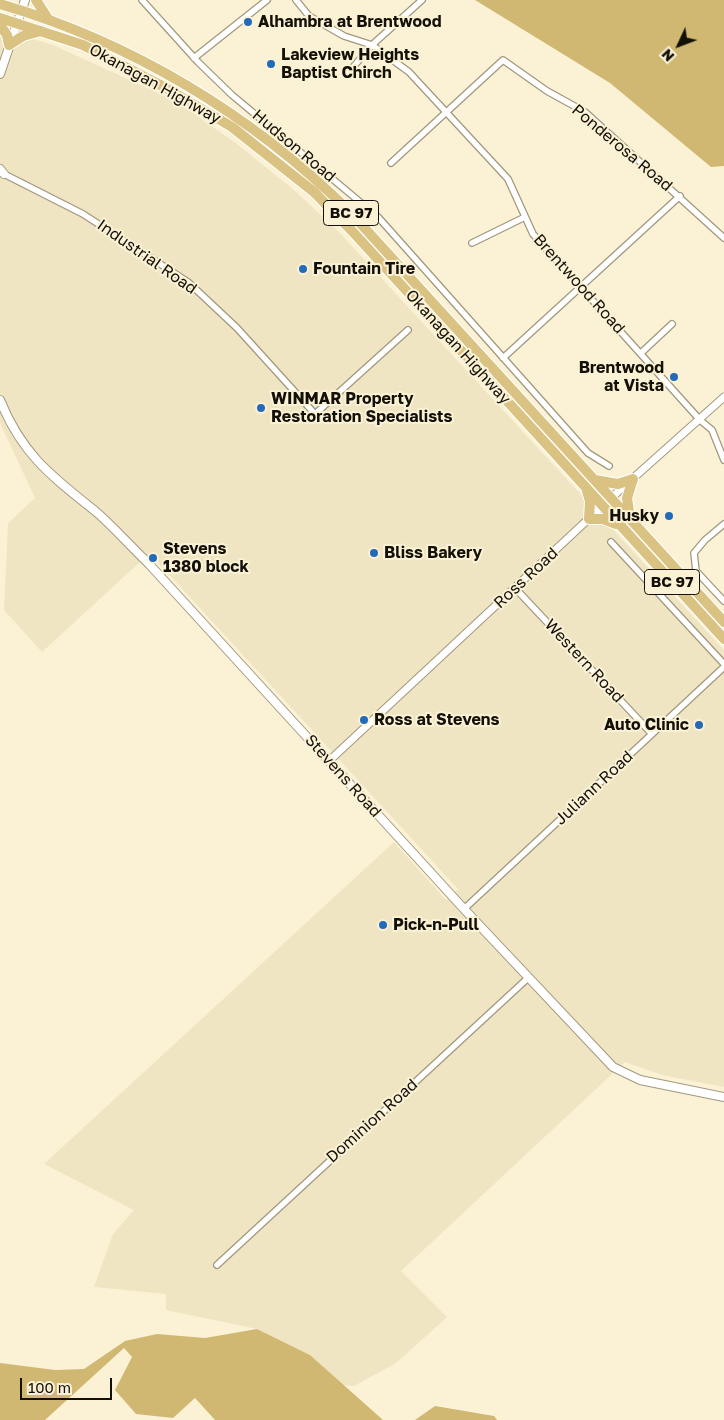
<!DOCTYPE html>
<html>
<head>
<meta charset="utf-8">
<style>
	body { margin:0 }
	#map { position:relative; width:724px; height:1420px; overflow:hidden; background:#fbf2d6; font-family:"Golos Text",sans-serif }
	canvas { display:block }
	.north { position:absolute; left:654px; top:20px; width:50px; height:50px; -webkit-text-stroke:4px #fbf2d6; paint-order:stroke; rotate:227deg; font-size:14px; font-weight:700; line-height:20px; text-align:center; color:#131007 }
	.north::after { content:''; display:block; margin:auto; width:18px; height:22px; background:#131007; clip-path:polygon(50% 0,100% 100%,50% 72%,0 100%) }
	.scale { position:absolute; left:20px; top:1378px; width:92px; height:22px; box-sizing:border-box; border:2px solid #131007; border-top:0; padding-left:6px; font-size:15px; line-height:18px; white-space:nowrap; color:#131007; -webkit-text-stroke:4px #fbf2d6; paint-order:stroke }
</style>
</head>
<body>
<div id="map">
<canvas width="724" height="1420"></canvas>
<div class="north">N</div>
<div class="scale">100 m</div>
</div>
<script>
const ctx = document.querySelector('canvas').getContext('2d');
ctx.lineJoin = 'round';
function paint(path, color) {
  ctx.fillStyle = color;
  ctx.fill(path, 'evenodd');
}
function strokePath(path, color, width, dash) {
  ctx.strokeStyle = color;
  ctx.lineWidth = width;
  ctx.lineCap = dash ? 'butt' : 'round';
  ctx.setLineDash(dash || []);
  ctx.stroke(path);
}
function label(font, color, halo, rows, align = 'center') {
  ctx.font = font + ' "Golos Text",sans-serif';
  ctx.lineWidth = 4;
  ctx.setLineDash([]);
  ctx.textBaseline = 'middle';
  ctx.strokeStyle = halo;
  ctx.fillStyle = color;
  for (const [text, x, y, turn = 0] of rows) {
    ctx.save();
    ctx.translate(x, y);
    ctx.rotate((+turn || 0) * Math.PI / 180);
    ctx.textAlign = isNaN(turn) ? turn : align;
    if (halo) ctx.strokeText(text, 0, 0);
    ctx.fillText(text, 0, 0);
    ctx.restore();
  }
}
paint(new Path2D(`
	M0,29L53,45L176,101L237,144L294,190L339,232L724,650V1087L662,1075L625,1062L401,1271L447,1317L396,1363L354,1386L343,1385L310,1355L257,1329L166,1310V1294L94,1287L113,1234L134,1210L44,1164L394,842L446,900L458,889L151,555L139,563L42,652L4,610L8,523L35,498L0,423Z`), '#f0e5c2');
paint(new Path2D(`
	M475,0H724V166L711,167L610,83Z
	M257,1329L310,1355L383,1420H215L195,1398L173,1418L136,1414L115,1390L132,1357L124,1348L45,1420H0V1363L55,1370L84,1369L125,1341L157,1334L205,1338Z
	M435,1406L494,1416L497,1420H415Z`), '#d0b872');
const minor = new Path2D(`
	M142,0L198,62L232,95L378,217L588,453L609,466
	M296,0L309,16L344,36L372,45L409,72L508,179L533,234L700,420L712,430L724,460
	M194,58L267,0
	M348,73L372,45L422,0
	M391,163L503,60L547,91L585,112L724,238
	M2,173L83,214L188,282L237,328L315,414L408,330
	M472,243L525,217
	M641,353L672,324
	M503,358L680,196
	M724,524L705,540L694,553L696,571L724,601
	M611,542L724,664
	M515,588L652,734
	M464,909L724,667
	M217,1265L528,978`);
const tertiary = new Path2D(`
	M329,761L611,498L724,397`);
const secondary = new Path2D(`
	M0,74L25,0
	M0,169L4,174
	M0,400C22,454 50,475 94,510C113,526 131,547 149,564L464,909L613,1067L640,1080L724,1097`);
const trunk = new Path2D(`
	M36,0L48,19
	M0,4C131,42 252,115 349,211L724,622
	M0,18L83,45L166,88L232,127L314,192L353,232L724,639
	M0,25L7,35L9,45L23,36L41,31
	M595,480L618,484L633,479
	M587,491L590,501L589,519H603L616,524
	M630,518L627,498L633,479`);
strokePath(minor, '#a1987e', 8);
strokePath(tertiary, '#a1987e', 9);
strokePath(secondary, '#a1987e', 10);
strokePath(trunk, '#fff', 12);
strokePath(minor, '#fff', 5.5);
strokePath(tertiary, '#fff', 7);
strokePath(secondary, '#fff', 8);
strokePath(trunk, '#dac382', 10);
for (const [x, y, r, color] of [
	[248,22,5,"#226aba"],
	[271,64,5,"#226aba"],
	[303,269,5,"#226aba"],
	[674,377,5,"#226aba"],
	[261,408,5,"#226aba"],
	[669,516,5,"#226aba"],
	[374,553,5,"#226aba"],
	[153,558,5,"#226aba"],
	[364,720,5,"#226aba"],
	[699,725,5,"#226aba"],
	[383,925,5,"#226aba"]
]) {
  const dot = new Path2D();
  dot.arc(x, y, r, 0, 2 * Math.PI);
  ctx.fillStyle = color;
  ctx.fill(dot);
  strokePath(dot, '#fbf2d6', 2);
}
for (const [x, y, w] of [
	[351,213,55],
	[672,582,55]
]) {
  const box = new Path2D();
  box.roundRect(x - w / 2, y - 12.5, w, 25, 4);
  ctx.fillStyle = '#fbf2d6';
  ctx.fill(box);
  strokePath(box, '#131007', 1);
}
label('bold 15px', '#131007', null, [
	["BC 97",351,213],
	["BC 97",672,582]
]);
label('bold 16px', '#131007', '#fbf2d6', [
	["Alhambra at Brentwood",258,22],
	["Lakeview Heights",281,55],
	["Baptist Chirch",281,73],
	["Fountain Tire",313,269],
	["Brentwood",664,368,"right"],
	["at Vista",664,386,"right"],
	["WINMAR Property",271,399],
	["Restoration Specialists",271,417],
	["Husky",659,516,"right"],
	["Stevens",163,549],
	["1380 block",163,567],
	["Bliss Bakery",384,553],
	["Ross at Stevens",374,720],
	["Auto Clinic",689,725,"right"],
	["Pick-n-Pull",393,925]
], 'left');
label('16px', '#131007', '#fbf2d6', [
	["Okanagan Highway",155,84,29],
	["Hudson Road",294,146,40],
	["Ponderosa Road",622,148,40],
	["Industrial Road",147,257,35],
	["Brentwood Road",579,284,48],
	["Okanagan Highway",458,347,48],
	["Ross Road",526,578,-43],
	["Western Road",584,661,47],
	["Stevens Road",343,776,48],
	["Juliann Road",594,788,-43],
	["Dominion Road",372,1121,-42]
]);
</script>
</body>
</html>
